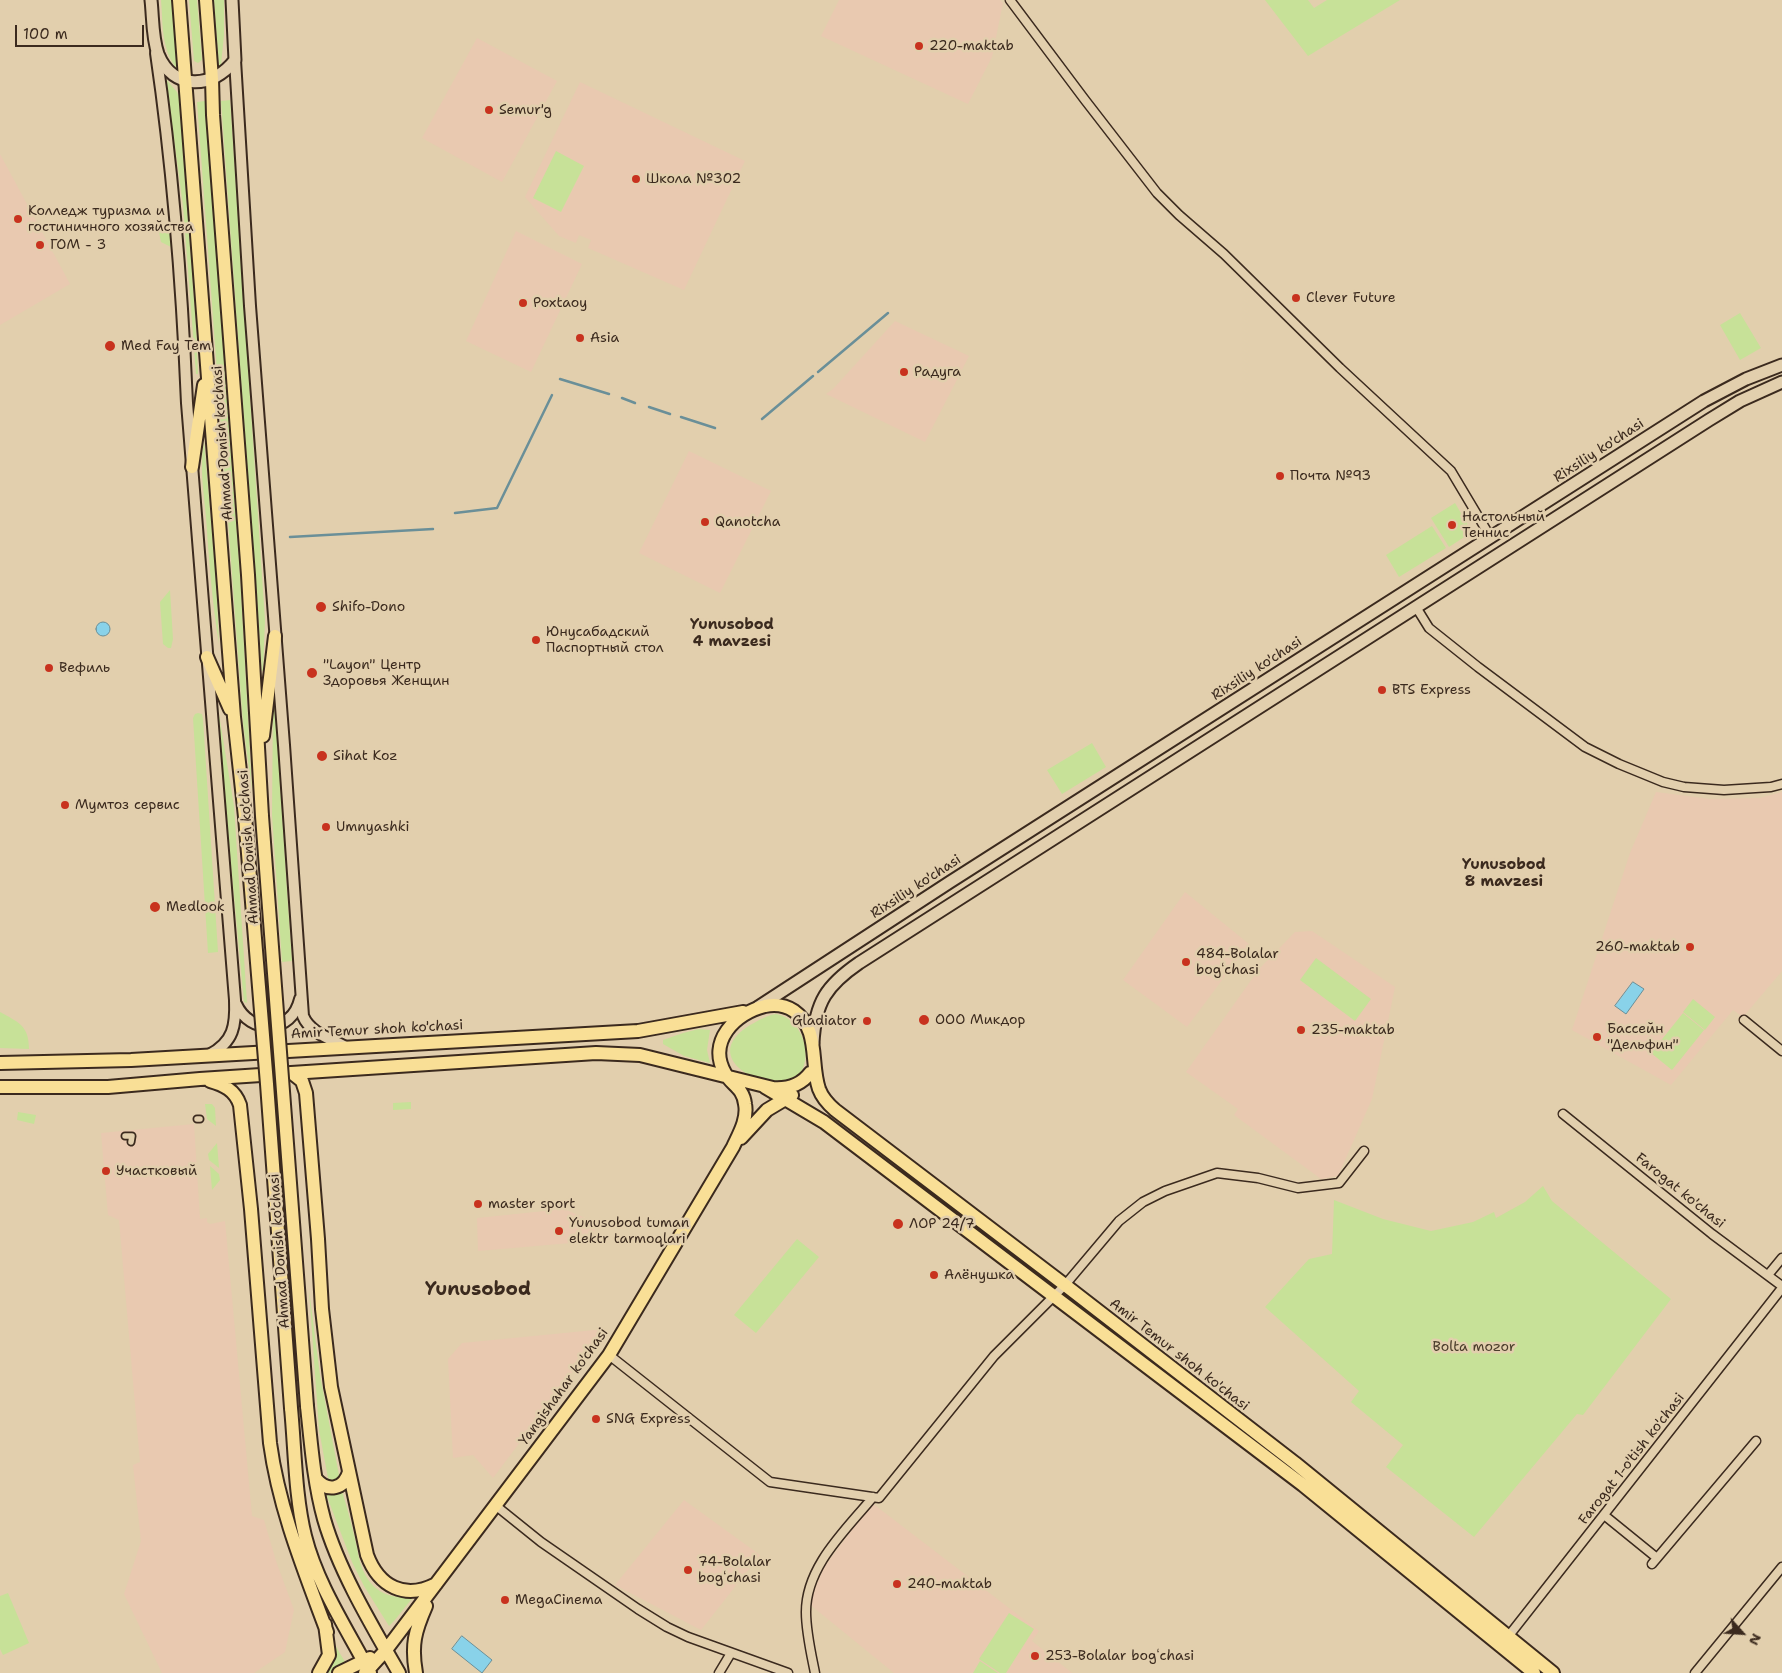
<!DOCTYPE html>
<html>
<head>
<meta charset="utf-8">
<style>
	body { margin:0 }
	#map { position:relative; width:1782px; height:1673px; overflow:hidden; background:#e2cfad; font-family:"Shantell Sans",sans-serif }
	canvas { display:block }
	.north { position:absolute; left:1717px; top:1608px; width:50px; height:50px; -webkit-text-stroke:4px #e2cfad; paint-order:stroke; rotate:116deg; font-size:14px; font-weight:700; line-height:20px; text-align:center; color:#3b2a1e }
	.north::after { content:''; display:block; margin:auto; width:18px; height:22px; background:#3b2a1e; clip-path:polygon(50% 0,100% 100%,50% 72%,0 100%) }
	.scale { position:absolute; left:15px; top:25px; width:129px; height:22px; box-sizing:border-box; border:2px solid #3b2a1e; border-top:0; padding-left:6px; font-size:15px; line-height:18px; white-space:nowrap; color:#3b2a1e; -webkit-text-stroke:4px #e2cfad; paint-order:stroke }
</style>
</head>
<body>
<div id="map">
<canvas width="1782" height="1673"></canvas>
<div class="north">N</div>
<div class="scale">100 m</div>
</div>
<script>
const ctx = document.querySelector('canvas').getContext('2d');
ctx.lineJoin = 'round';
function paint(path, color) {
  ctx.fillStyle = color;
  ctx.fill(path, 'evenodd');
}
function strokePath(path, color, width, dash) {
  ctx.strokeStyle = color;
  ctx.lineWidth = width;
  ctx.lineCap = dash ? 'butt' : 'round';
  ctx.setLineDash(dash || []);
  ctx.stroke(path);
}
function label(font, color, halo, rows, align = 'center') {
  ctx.font = font + ' "Shantell Sans",sans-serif';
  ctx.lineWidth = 5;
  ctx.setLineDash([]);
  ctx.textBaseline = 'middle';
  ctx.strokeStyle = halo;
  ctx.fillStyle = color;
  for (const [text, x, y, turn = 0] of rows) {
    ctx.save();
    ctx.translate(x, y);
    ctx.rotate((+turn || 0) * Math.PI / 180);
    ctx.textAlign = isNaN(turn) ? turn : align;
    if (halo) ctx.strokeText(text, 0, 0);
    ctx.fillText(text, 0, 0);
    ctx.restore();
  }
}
paint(new Path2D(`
	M839,0H1000L1003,3L992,57L968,104L821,36Z
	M477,38L557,81L502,182L422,138Z
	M580,82L745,161L684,290L588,248L591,240L579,235L576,243L559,236L525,197Z
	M0,154L70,284L0,325Z
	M516,231L582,264L531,372L466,341Z
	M895,321L969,356L925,442L826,394L833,389Z
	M689,451L771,491L720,593L639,553Z
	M1656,792L1710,799L1760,798L1782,792V971L1743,1017L1733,1010L1671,1085L1572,1030L1630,853Z
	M1185,892L1249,944L1187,1027L1123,980Z
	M1312,931L1395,987L1372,1099L1338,1176L1321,1179L1234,1115L1238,1109L1186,1072L1259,969L1295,932Z
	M194,1124L200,1219L207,1218V1222L210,1224L225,1221L252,1516L264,1520L276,1561L294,1610L285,1652L254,1673H162L124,1594L141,1541L133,1465L140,1462L119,1220L108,1215L101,1133Z
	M564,1209L595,1222L594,1241L478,1251L477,1218Z
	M605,1329L493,1478L473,1455L453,1458L448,1359L462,1343Z
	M684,1500L760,1555L701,1630L615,1585Z
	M872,1503L1039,1631L1032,1641L1072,1673H894L808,1603L825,1566Z`), '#e9c9b0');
paint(new Path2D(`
	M161,0H172L177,69C161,49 163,24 161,0Z
	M189,0H197L202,60L198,63L194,61Z
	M214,0H224V35L221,65L219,66Z
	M1265,0H1308L1314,8L1327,0H1400L1308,56Z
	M166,79L177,92L179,98L196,326L198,374H196L183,206Z
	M230,100L265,620L263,671H262L221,101Z
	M205,101L240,575L252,792L243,723L197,102Z
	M556,151L584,166L561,212L533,198Z
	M169,225L171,247L161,242L159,232Z
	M1740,313L1761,348L1740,360L1720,325Z
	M204,441L216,579L219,644C212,602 209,560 206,518C204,493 199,466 204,441Z
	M1455,503L1472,532L1449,547L1431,518Z
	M1432,526L1446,548L1399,577L1386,555Z
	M170,590L173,639L171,648H168L163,644L160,602Z
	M214,684L234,806L247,1003L244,1002Z
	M273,697H274C281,785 285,873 292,961L282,962L272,815Z
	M198,713L202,714L203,719L218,952L208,953L193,718L195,714Z
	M1092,743L1106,767L1062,794L1047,770Z
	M1316,958L1371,999L1355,1021L1300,980Z
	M1693,999L1715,1017L1705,1030L1683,1012Z
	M0,1012C18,1022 29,1025 29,1049L0,1048Z
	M1683,1013L1704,1030L1672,1070L1651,1053Z
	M776,1014C811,1020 819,1084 779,1082C739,1081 706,1048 754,1023C761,1019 768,1015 776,1014Z
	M699,1029L710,1030L707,1050L710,1063L684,1056L663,1044V1040L683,1033Z
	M411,1102V1109L393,1110V1103Z
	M205,1104H212L215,1108L216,1126L207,1119Z
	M18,1112L36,1115L34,1124L17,1120Z
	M217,1143L219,1168L209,1160L208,1154Z
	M210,1166L219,1174L220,1180L212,1190Z
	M1543,1186L1552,1201L1671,1299L1583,1415L1577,1414L1474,1537L1386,1467L1403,1445L1351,1402L1359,1391L1265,1307L1309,1259L1332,1254L1334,1200L1383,1219L1431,1231L1473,1222L1494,1212L1496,1218L1525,1202Z
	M797,1239L819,1257L756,1333L734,1315Z
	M309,1290L320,1375L339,1475L337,1480L333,1481L328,1478L319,1430Z
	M342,1491C347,1507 351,1523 355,1539C357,1547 358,1555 360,1562C368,1589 388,1602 415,1595L394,1621L389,1626L364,1586L352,1562L326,1494H335Z
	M8,1593L29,1643L3,1655L0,1649V1596Z
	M1009,1613L1034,1629L1006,1673H1000L979,1659Z
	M334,1643L345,1662C342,1668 332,1673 326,1673L333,1659Z
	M980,1661L998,1673H973Z`), '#c7e198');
const water = new Path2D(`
	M96 629a7 7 0 1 1 14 0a7 7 0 1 1-14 0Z
	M1633,982L1644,989L1626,1014L1615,1006Z
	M462,1636L492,1660L482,1673L452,1649Z`);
paint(water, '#89d2e9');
strokePath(water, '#6a8f98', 1);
strokePath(new Path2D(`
	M818,372L888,313
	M560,379L609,394
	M622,398L635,403
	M649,407L670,414
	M681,417L715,428
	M762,419L813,376
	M455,513L497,508L552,395
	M290,537L433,529`), '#6a8f98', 2.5);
const pedestrian = new Path2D(`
	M197,1119H200
	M125,1136H132L131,1142`);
const minor = new Path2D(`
	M1010,0L1085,100L1157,193L1179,215L1224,254L1340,368L1451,471L1491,538
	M1416,607L1429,628L1478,667L1585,747L1619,764L1663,782L1684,787L1724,790L1771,787L1782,784
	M1744,1020L1782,1051
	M1563,1114L1712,1234L1782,1286
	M1768,1275L1782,1258
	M609,1355L770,1482L879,1498L994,1356L1065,1285L1119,1221L1143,1202L1165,1191L1217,1173L1258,1178L1298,1188L1339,1183L1364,1151
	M495,1505L541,1542L638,1609L667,1627L688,1637L788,1673
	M1604,1515L1657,1558
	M1652,1564L1756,1441
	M1507,1638L1782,1288
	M719,1673L731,1653
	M815,1673C811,1653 806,1632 806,1612C806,1566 846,1530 873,1497
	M1695,1673L1782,1567`);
const tertiary = new Path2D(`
	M156,53C173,169 182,286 187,403L235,1000C236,1025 234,1042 209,1055
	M235,60L250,306L284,745L303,1016C310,1033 331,1039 346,1047
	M236,1004C250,1035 292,1034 300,999`);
const secondary = new Path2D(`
	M151,0C153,17 152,37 158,54C173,91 213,89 235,60L232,0
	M758,1007L950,882L1704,401L1746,379L1782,365
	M813,1043C815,1002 827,985 859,963L1709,420L1740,401L1782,382`);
const primary = new Path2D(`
	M179,0L234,717L245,817
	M206,0L212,79L213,115L248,575L262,816
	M192,467L204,385
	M207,657L230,709
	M263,736L275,636
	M0,1063L131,1060L638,1031L743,1012
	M292,1073L302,1081L306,1093L318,1239L322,1309L331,1387L367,1555C379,1587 405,1600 436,1584
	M210,1081C224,1085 235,1090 240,1105L251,1209L270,1443C279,1509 304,1570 327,1632
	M0,1087H108L200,1079L596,1053L640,1055L773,1088C788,1089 801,1085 810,1073
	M765,1087L824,1122L1303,1485L1534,1673
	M741,1138L767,1110L792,1095
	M307,1406C311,1444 314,1483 324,1519C339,1571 372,1626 399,1673
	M291,1408C295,1449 295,1496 305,1536C317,1584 347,1629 370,1673
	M316,1479C328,1493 344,1489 349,1472
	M319,1673L329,1655L325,1624
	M339,1673L370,1658
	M365,1673L386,1650L609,1355L733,1147C739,1134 748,1119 745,1104C743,1087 731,1085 725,1073C707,1042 735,1013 765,1006C775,1004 785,1005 794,1011C820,1029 810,1063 819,1089C822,1097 828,1104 835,1110L1065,1285L1295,1463L1553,1673
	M416,1673C411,1645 415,1631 426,1606`);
strokePath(pedestrian, '#3b2a1e', 9);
strokePath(minor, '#3b2a1e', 11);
strokePath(tertiary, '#3b2a1e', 14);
strokePath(secondary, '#3b2a1e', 15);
strokePath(primary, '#3b2a1e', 16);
strokePath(pedestrian, '#e2cfad', 5.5);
strokePath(minor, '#e2cfad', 8);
strokePath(tertiary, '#e2cfad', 10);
strokePath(secondary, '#e2cfad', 11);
strokePath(primary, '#f9df96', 12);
const primaryBridge = new Path2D(`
	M262,816L307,1406
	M245,817L267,1084L291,1408`);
strokePath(primaryBridge, '#3b2a1e', 16, []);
strokePath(primaryBridge, '#f9df96', 12);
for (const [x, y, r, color] of [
	[919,46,5,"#c8321e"],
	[489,110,5,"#c8321e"],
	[636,179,5,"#c8321e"],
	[18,219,5,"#c8321e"],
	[40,245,5,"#c8321e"],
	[1296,298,5,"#c8321e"],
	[523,303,5,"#c8321e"],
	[580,338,5,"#c8321e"],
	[110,346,6,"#c8321e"],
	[904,372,5,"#c8321e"],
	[1280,476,5,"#c8321e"],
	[705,522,5,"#c8321e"],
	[1452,525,5,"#c8321e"],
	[321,607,6,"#c8321e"],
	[536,640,5,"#c8321e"],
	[49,668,5,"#c8321e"],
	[312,673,6,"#c8321e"],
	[1382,690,5,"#c8321e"],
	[322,756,6,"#c8321e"],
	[65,805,5,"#c8321e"],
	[326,827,5,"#c8321e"],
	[155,907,6,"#c8321e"],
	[1690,947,5,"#c8321e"],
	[1186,962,5,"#c8321e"],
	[924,1020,6,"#c8321e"],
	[867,1021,5,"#c8321e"],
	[1301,1030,5,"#c8321e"],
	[1597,1037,5,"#c8321e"],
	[106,1171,5,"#c8321e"],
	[478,1204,5,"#c8321e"],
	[898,1224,6,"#c8321e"],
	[559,1231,5,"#c8321e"],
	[934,1275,5,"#c8321e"],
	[596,1419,5,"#c8321e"],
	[688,1570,5,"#c8321e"],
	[897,1584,5,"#c8321e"],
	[505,1600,5,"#c8321e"],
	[1035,1656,5,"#c8321e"]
]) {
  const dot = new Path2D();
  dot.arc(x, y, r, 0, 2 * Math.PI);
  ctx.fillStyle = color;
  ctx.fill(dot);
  strokePath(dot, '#e2cfad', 2);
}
label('14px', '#3b2a1e', '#e2cfad', [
	["220-maktab",929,46],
	["Semur'g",499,110],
	["Школа №302",646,179],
	["Колледж туризма и",28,211],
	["гостиничного хозяйства",28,227],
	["ГОМ - 3",50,245],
	["Clever Future",1306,298],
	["Poxtaoy",533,303],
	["Asia",590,338],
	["Med Fay Tem",121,346],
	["Радуга",914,372],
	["Почта №93",1290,476],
	["Настольный",1462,517],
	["Теннис",1462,533],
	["Qanotcha",715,522],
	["Shifo-Dono",332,607],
	["Юнусабадский",546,632],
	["Паспортный стол",546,648],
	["\"Layon\" Центр",323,665],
	["Здоровья Женщин",323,681],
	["Вефиль",59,668],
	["BTS Express",1392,690],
	["Sihat Koz",333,756],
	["Мумтоз сервис",75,805],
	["Umnyashki",336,827],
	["Medlook",166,907],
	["260-maktab",1680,947,"right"],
	["484-Bolalar",1196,954],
	["bogʻchasi",1196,970],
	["ООО Микдор",935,1020],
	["Gladiator",857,1021,"right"],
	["Бассейн",1607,1029],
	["\"Дельфин\"",1607,1045],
	["235-maktab",1311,1030],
	["Участковый",116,1171],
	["master sport",488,1204],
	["Yunusobod tuman",569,1223],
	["elektr tarmoqlari",569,1239],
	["ЛОР 24/7",909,1224],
	["Алёнушка",944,1275],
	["SNG Express",606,1419],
	["74-Bolalar",698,1562],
	["bogʻchasi",698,1578],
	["240-maktab",907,1584],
	["MegaCinema",515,1600],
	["253-Bolalar bogʻchasi",1045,1656]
], 'left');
label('14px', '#3b2a1e', '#e2cfad', [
	["Ahmad Donish ko'chasi",223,443,-94],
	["Rixsiliy ko'chasi",1599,451,-33],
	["Rixsiliy ko'chasi",1257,669,-33],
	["Ahmad Donish ko'chasi",249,847,-94],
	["Rixsiliy ko'chasi",916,887,-33],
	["Amir Temur shoh ko'chasi",377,1030,-3],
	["Farogat ko'chasi",1680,1191,39],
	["Ahmad Donish ko'chasi",280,1251,-94],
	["Amir Temur shoh ko'chasi",1179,1355,38],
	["Yangishahar ko'chasi",564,1387,-54],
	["Farogat 1-o'tish ko'chasi",1632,1459,-52]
]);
label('14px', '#493c2a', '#e2cfad', [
	["Bolta mozor",1474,1347]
]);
label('bold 15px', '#3b2a1e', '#e2cfad', [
	["Yunusobod",732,625],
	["4 mavzesi",732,642],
	["Yunusobod",1504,865],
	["8 mavzesi",1504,882]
]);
label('bold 19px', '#3b2a1e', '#e2cfad', [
	["Yunusobod",478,1290]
]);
</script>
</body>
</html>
